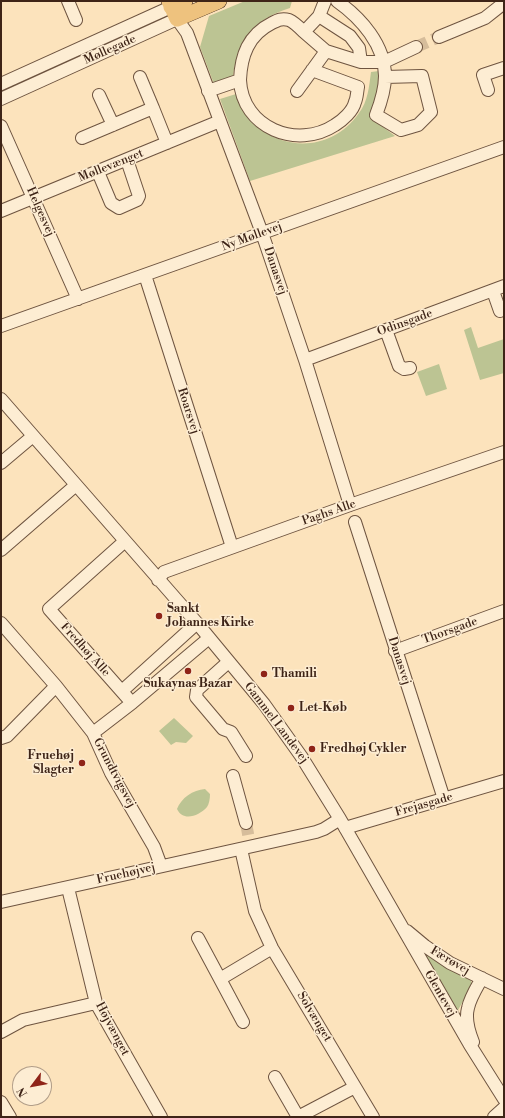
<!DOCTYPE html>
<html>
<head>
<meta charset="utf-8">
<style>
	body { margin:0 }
	#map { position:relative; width:505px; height:1118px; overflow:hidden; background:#fce3bc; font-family:"Libre Bodoni",serif }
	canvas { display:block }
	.frame { position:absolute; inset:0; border:2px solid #3e2417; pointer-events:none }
	.north { position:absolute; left:12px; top:1066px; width:40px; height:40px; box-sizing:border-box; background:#fdedd3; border:1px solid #b19d88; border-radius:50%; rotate:238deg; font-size:11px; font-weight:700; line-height:16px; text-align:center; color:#3e2417 }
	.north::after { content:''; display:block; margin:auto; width:14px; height:18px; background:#8f2418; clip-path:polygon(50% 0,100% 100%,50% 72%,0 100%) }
</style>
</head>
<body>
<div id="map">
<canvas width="505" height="1118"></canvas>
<div class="frame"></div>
<div class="north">N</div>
</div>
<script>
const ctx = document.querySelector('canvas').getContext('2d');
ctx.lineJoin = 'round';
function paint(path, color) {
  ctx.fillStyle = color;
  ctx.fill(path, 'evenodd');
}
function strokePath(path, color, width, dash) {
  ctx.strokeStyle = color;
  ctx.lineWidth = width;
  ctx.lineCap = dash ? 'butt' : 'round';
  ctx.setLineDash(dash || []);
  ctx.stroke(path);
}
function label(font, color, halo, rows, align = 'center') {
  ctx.font = font + ' "Libre Bodoni",serif';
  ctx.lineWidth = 3;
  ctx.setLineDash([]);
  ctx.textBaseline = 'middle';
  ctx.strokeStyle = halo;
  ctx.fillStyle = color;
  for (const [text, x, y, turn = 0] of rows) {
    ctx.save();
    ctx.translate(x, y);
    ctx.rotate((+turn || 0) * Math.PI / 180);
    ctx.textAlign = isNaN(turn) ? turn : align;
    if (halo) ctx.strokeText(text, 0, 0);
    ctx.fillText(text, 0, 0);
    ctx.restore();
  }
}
paint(new Path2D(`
	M245,1H292L290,8C253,20 238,39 233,77L214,84L200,47L209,16Z
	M379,71L380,91L370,117L395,136L250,181L220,99L236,94C255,149 325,162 359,113C368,101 369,87 371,72Z
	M471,327L478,348L504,339V373L480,380L464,330Z
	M439,364L447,389L426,396L417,372Z
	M174,718L193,736L186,743L176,742L171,745L159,731Z
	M205,789L210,794C210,799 209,804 207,807C199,816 183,822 177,809C181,798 193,790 205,789Z
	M427,954L447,966L470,977L472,985L457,1012L421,955Z`), '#bcc493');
strokePath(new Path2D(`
	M416,47L439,37
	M246,823L249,839`), '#d6bd9b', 12, [12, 6]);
const minor = new Path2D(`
	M68,1L76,20
	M337,1C361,18 385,45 385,76C385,89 381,102 376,115L401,130L418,125L431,112L422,76L385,77
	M319,16L350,36L359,48L361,62
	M304,32L326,51L361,62H384L416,47
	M439,37L485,18L504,3
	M140,77L153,108
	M240,80C242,128 297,150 335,125C343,120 353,111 355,102C357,98 357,92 358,87L312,70
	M1,84L171,7
	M488,90L483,75L504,68
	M208,91L240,80C241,56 248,35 272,23C278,20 282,18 289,20C294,22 300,28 304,32L319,16L325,1
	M297,91L326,51
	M99,95L113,125
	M1,99L177,19L187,33L262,233L305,360L350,505
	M1,126L78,299
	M82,138L153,108L167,143
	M98,172L111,203L119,208L137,200L139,196L127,160
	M1,211L220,121
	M145,275L232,547
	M493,291L500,311
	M1,326L504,147
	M386,330L399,366L404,369L410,368
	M305,360L504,286
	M1,399L197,623L264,704L301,756L340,819L470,1045L504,1099
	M1,463L33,436
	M355,522L444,799
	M125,541L49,609L132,703
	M1,550L76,485
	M158,580L164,572L350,505L504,452
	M1,623L56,686L93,733L111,773L154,847L161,866
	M395,651L504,611
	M228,661L225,665L197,690L196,697L223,729L231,732L246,756
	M122,691L197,623
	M93,733L132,703L209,638
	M1,738L7,736L56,686
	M233,776L246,823
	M345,828L504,781
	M241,849L255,911L272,948L373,1117
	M68,888L96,1003L161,1117
	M1,902L316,832L324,829L340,819
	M407,931L425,946L450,963L504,989
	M198,938L220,979L272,948
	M220,979L243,1022
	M1,1032L23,1020L96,1003
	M473,1042C469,1032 465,1019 468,1008C470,998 477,987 482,978
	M275,1077L298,1117
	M1,1102L10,1117
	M298,1117L355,1087
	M494,1117L504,1108`);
const major = new Path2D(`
	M169,1L177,19L219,1
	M171,7L185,1`);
strokePath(minor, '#6e5440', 14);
strokePath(major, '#3e2417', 16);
strokePath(minor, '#fdedd3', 12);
strokePath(major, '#eec27e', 15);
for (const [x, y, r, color] of [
	[159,616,4,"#8f2418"],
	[188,671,4,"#8f2418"],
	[264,674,4,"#8f2418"],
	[291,708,4,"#8f2418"],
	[312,749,4,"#8f2418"],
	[82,763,4,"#8f2418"]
]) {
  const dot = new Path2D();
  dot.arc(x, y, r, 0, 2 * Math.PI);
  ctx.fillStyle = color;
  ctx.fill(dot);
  strokePath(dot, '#fdedd3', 1.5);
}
label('12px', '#3e2417', '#fdedd3', [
	["Møllegade",110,50,-24],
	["Møllevænget",111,166,-22],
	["Helgesvej",40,212,66],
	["Ny Møllevej",252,237,-20],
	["Danasvej",275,271,71],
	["Odinsgade",405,323,-20],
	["Roarsvej",188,411,72],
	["Paghs Alle",329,513,-19],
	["Thorsgade",450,631,-20],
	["Fredhøj Alle",85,650,48],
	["Danasvej",399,661,72],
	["Gammel Landevej",276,723,53],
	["Grundtvigsvej",114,773,62],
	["Frejasgade",424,805,-16],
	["Fruehøjvej",126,874,-13],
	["Færøvej",450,961,30],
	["Glentevej",440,994,60],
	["Solvænget",314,1017,59],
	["Højvænget",112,1029,62]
]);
label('bold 12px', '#3e2417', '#fdedd3', [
	["Sankt",167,609],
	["Johannes Kirke",167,623],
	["Thamili",272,674],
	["Sukaynas Bazar",188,684,"center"],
	["Let-Køb",299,708],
	["Fredhøj Cykler",320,749],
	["Fruehøj",74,756,"right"],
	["Slagter",74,770,"right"]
], 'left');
</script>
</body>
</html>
